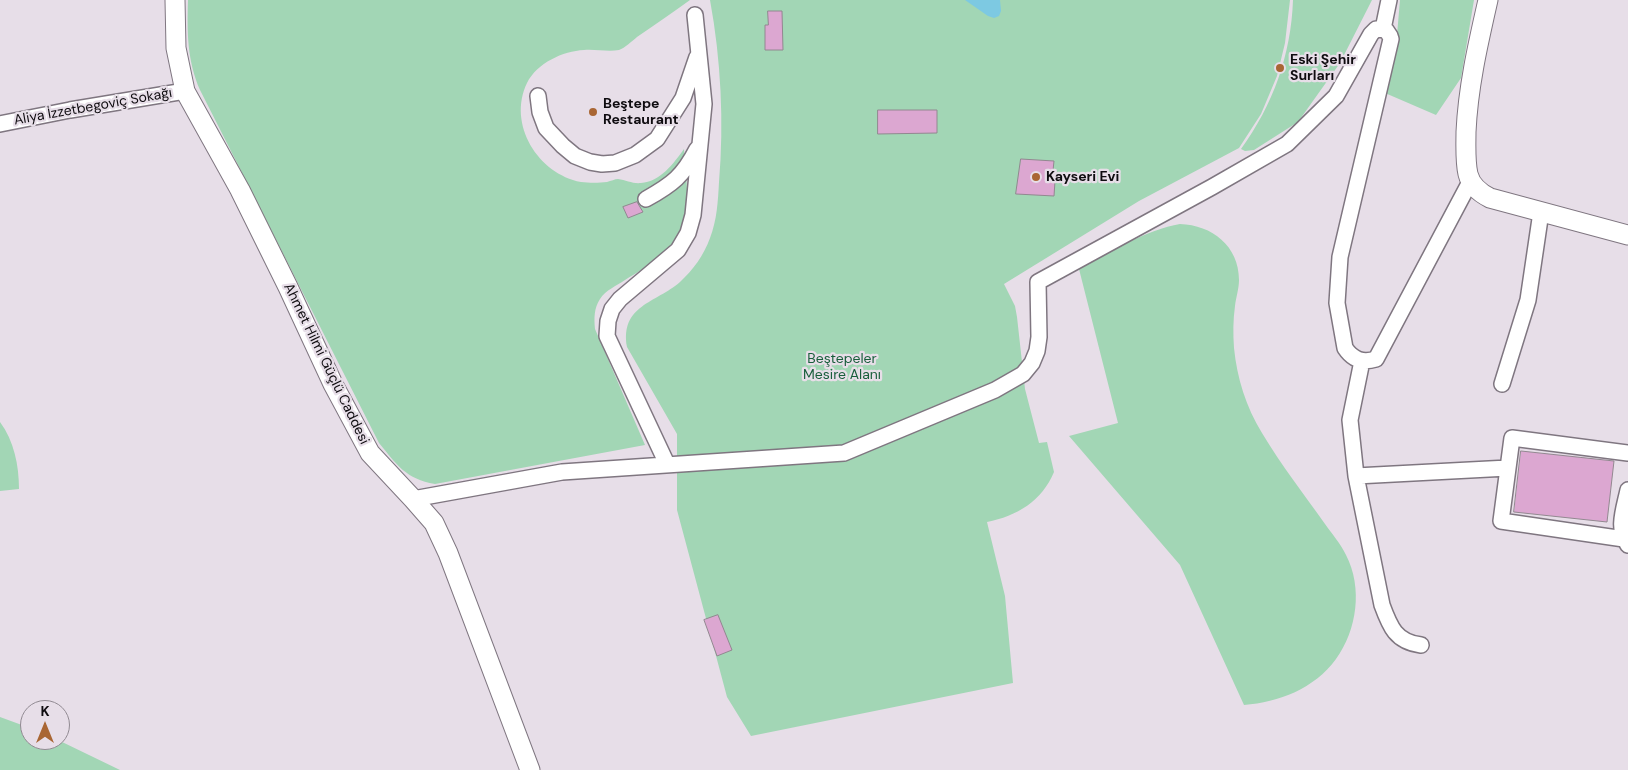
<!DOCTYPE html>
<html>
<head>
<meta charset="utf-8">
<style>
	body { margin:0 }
	#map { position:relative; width:1628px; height:770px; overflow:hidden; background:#e7dee8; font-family:"DM Sans",sans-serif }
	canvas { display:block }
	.north { position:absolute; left:20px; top:700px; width:50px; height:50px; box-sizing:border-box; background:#e7dee8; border:1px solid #918a92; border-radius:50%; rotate:0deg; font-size:14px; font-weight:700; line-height:20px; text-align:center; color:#0f0c10 }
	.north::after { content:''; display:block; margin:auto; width:18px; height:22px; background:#a96634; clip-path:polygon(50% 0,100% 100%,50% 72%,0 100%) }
</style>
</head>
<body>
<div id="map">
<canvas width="1628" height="770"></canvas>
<div class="north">K</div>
</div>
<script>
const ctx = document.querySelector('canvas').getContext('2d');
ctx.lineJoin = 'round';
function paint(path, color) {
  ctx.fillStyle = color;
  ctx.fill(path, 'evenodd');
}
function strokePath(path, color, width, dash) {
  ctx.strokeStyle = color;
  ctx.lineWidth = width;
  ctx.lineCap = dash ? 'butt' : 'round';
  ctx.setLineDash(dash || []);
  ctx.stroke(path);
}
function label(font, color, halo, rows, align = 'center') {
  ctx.font = font + ' "DM Sans",sans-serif';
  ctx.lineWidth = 4.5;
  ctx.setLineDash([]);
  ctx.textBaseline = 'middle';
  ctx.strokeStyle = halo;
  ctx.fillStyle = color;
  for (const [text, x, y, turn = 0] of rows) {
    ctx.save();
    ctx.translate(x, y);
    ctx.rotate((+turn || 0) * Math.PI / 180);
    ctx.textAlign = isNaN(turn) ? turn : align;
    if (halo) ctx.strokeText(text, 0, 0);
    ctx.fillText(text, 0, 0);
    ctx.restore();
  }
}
paint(new Path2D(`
	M188,0H690C673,12 655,25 637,37C632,41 625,48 619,50C608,52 595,49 584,50C563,51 537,63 527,83C507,124 538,174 581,182C589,183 599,183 607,182C611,181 615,179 618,179C626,180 633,184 641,183C660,182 674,163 684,149C685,169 691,209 684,226C673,252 648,266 625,280C616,286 606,290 600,299C594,308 594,318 595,329L645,445L435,484C406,479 397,465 379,443L200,90C187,60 187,32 188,0Z
	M710,0H1290L1285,43L1277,76L1261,114L1239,148L1139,201L1004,284L1015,306L1017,317L1025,389L1039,443L1047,442L1054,472C1042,501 1017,516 987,522L1005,596L1013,683L751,736L727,697L677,510V434L627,347C620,305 656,303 680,282C693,270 704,255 710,238C717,220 718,201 719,182C724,122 721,60 710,0Z
	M1293,0H1372L1340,63L1298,122L1254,150L1245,151L1241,149C1273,105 1291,55 1293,0Z
	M1400,0H1474L1461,78L1436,115L1385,93L1397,35Z
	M1180,224C1212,225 1239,246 1239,280C1239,289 1236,297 1235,306C1233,320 1233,334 1234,348C1237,378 1246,407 1262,433C1281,465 1304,494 1325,524C1332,534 1341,544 1346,555C1363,588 1357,630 1336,659C1314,689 1279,702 1244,705L1180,565L1069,436L1118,423L1079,269C1107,253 1148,229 1180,224Z
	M0,422C14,441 19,465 19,489L0,491Z
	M0,717L30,728V740H58L120,770H0Z`), '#a2d6b5');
paint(new Path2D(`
	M965,0H1000L1001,11L999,16L994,18L988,16Z`), '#7dc9e2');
const building = new Path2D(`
	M768,11H782L783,50H765V25H768Z
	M878,110H937V133L878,134Z
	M1021,159L1054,161L1052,180L1055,181L1054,196L1016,194Z
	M637,202L643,212L628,218L623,207Z
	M1521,451L1614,461L1607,522L1514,512Z
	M718,615L732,650L717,656L704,620Z`);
paint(building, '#dca7d1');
strokePath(building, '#928890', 1);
const minor = new Path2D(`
	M1383,29L1389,0
	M538,96L540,112L546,128L563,146L575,156L590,162L602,164L615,163L635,155L657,139L683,98L697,57
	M0,124L70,110L185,91
	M646,199C673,184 683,176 697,149
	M1362,361L1350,420L1356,476L1382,605C1390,627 1396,642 1421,645
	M1502,384L1528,300L1541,212
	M667,464L607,336L608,321L612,309L620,299L678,250L688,233L693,215L704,104L695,15
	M1356,476L1508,468
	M1628,490C1624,509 1616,529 1628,545
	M413,499L562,472L844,453L995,390L1023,374L1032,363L1037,351L1039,337L1038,282L1212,187L1287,144L1336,96L1371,34L1376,29L1386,30L1390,36L1391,39L1340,257L1337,303L1345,348C1353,360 1363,363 1376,359L1471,180
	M1624,539L1501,521L1512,438L1628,453`);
const tertiary = new Path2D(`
	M175,0L176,48L185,91L240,190L288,287L333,384L370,453L413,499L434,523L448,553L530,770
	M1488,0C1478,44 1468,87 1466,132C1466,145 1465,161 1468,174C1471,186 1480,193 1490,198L1628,235`);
strokePath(minor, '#7f7680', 18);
strokePath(tertiary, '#7f7680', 21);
strokePath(minor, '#fff', 15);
strokePath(tertiary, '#fff', 19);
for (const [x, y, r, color] of [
	[1280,68,5,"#a96634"],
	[593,112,5,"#a96634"],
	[1036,177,5,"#a96634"]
]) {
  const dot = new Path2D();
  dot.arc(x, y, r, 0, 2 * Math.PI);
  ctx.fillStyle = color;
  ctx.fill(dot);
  strokePath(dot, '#e7dee8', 2);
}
label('bold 14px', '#0f0c10', '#e7dee8', [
	["Eski Şehir",1290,60],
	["Surları",1290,76],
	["Beştepe",603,104],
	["Restaurant",603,120],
	["Kayseri Evi",1046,177]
], 'left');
label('14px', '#0f0c10', '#e7dee8', [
	["Aliya İzzetbegoviç Sokağı",93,107,-10],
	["Ahmet Hilmi Güçlü Caddesi",326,364,64]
]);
label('14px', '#185e3b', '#e7dee8', [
	["Beştepeler",842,359],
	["Mesire Alanı",842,375]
]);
</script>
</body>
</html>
